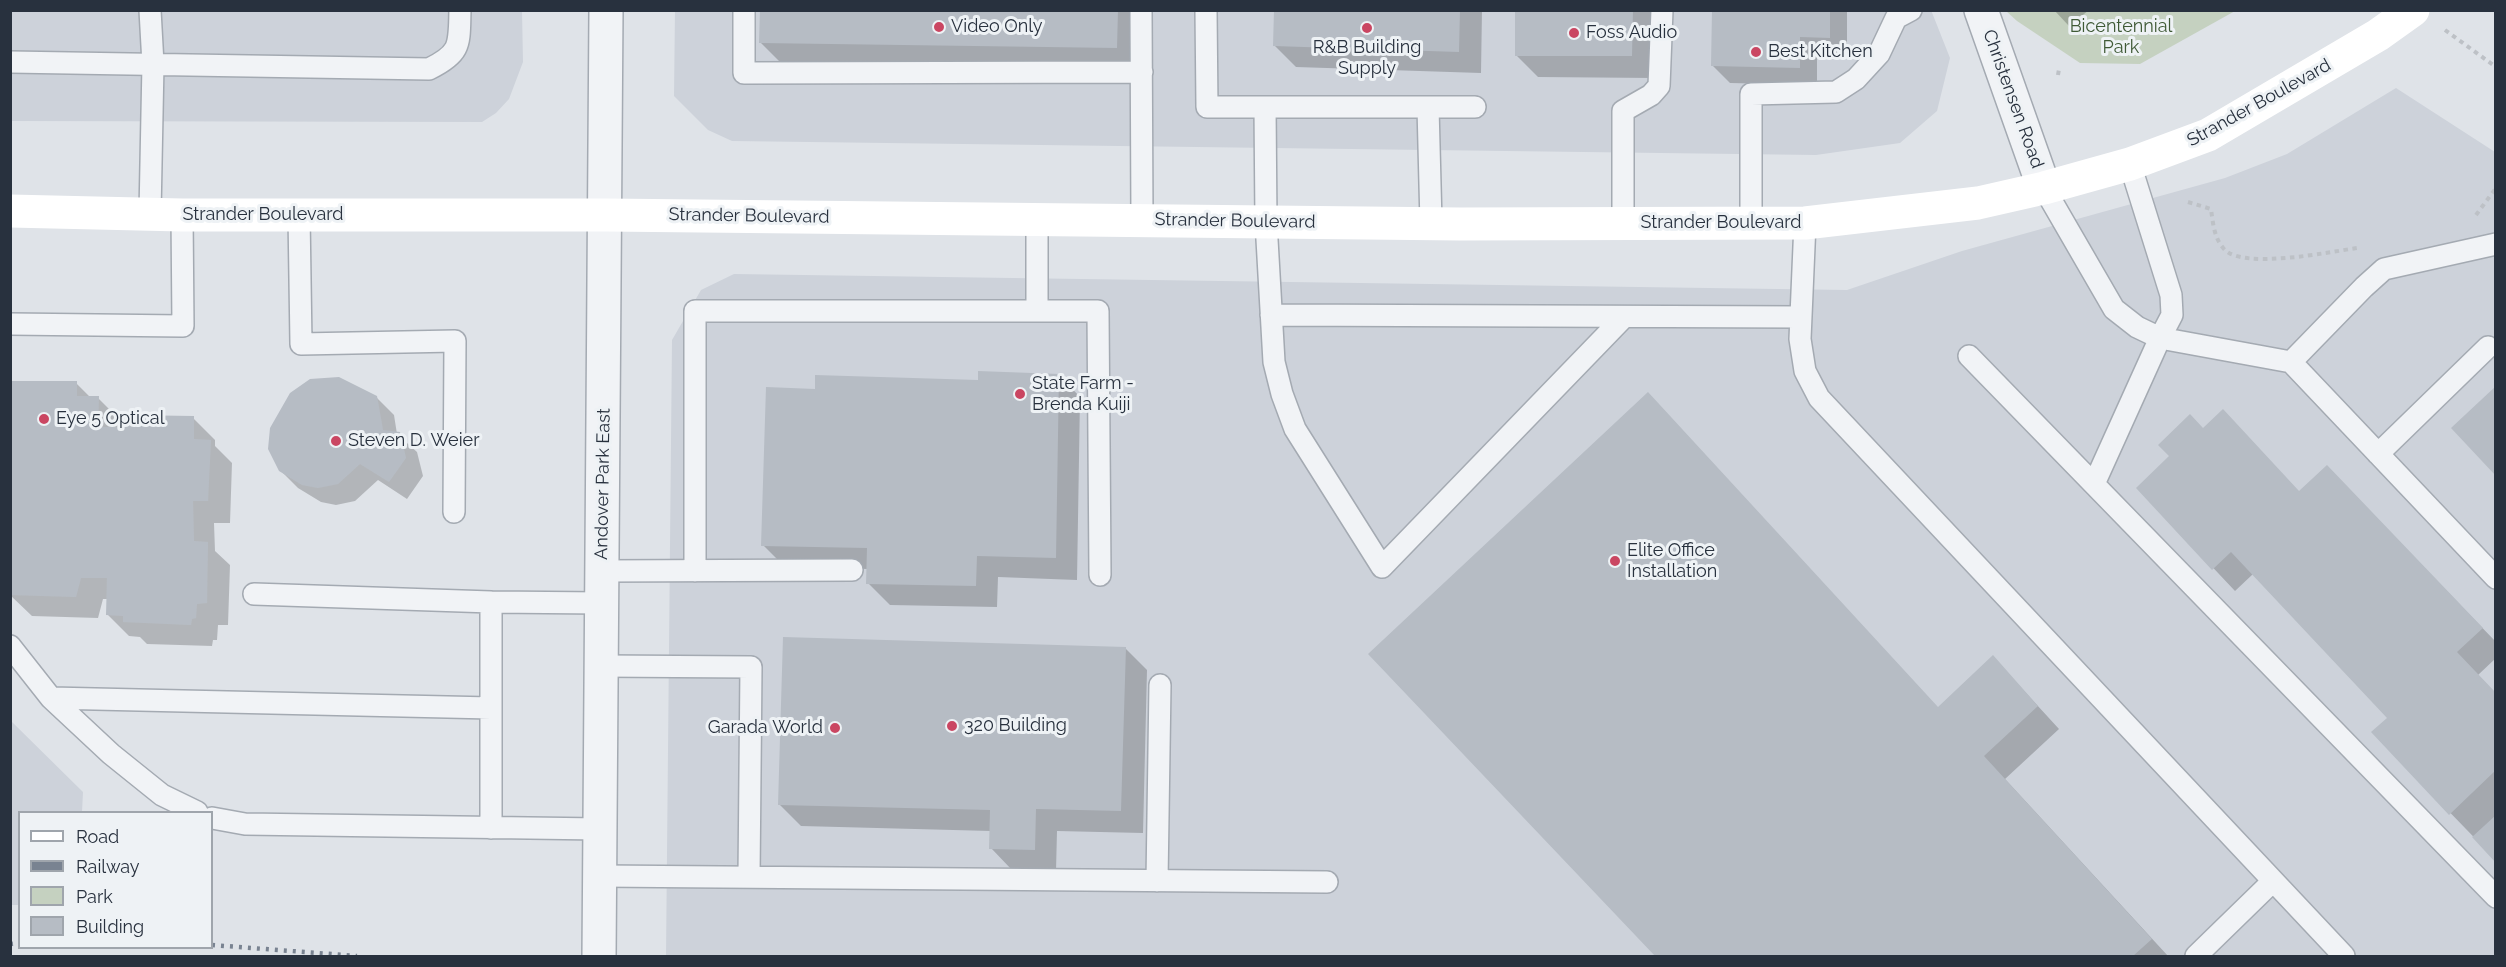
<!DOCTYPE html>
<html>
<head>
<meta charset="utf-8">
<style>
	body { margin:0 }
	#map { position:relative; width:2506px; height:967px; overflow:hidden; background:#dfe3e8; font-family:Raleway,sans-serif }
	canvas { display:block }
	.frame { position:absolute; inset:0; border:12px solid #28313e; pointer-events:none }
	.legend { position:absolute; left:18px; top:811px; width:195px; height:138px; box-sizing:border-box; background:#eef2f5; border:2px solid #9fa5ac; margin:0; padding:8px 10px; list-style:none; font-size:18px; color:#28313e }
	.legend li { display:flex; align-items:center; gap:12px; height:30px }
	.legend b { width:30px; border:2px solid #9fa5ac }
</style>
</head>
<body>
<div id="map">
<canvas width="2506" height="967"></canvas>
<div class="frame"></div>
<ul class="legend">
<li><b style="height:8px;background:#fff"></b>Road</li>
<li><b style="height:8px;background:#798391"></b>Railway</li>
<li><b style="height:16px;background:#c5d1c0"></b>Park</li>
<li><b style="height:16px;background:#b6bcc4"></b>Building</li>
</ul>
</div>
<script>
const ctx = document.querySelector('canvas').getContext('2d');
ctx.lineJoin = 'round';
function paint(path, color) {
  ctx.fillStyle = color;
  ctx.fill(path, 'evenodd');
}
function strokePath(path, color, width, dash) {
  ctx.strokeStyle = color;
  ctx.lineWidth = width;
  ctx.lineCap = dash ? 'butt' : 'round';
  ctx.setLineDash(dash || []);
  ctx.stroke(path);
}
function label(font, color, halo, rows, align = 'center') {
  ctx.font = font + ' Raleway,sans-serif';
  ctx.lineWidth = 6;
  ctx.setLineDash([]);
  ctx.textBaseline = 'middle';
  ctx.strokeStyle = halo;
  ctx.fillStyle = color;
  for (const [text, x, y, turn = 0] of rows) {
    ctx.save();
    ctx.translate(x, y);
    ctx.rotate((+turn || 0) * Math.PI / 180);
    ctx.textAlign = isNaN(turn) ? turn : align;
    if (halo) ctx.strokeText(text, 0, 0);
    ctx.fillText(text, 0, 0);
    ctx.restore();
  }
}
paint(new Path2D(`
	M675,10H1931L1950,58L1937,111L1900,143L1816,155L732,141L708,130L674,96Z
	M11,11H522L523,62L509,99L496,113L482,122L11,121Z
	M2396,88L2495,152V956H666L672,340L701,290L734,274L1847,290L1962,251L2225,178L2287,154Z
	M11,721L83,792L82,812H20L19,905H11Z`), '#cdd2da');
paint(new Path2D(`
	M2006,11H2235L2140,64L2080,63L2017,21Z`), '#c5d1c0');
paint(new Path2D(`
	M761,10H1139V69L783,65L761,43Z
	M1275,10H1482L1481,73L1296,67L1274,45Z
	M1516,10H1654V78L1538,77L1516,55Z
	M1713,10H1847V55L1817,54V85L1730,83L1713,66Z
	M2054,10H2089L2069,26Z
	M1059,375L1080,397L1077,580L998,577L997,607L890,605L868,583V569L785,567L763,545L816,391Z
	M76,383L91,398H98L120,420V429L193,418L215,440V446L232,463L230,523H214L215,551L230,565L228,625H218L217,640H213L212,646L147,644L140,637L129,636L107,614L108,599H103L98,618L32,616L10,595V509Z
	M376,397L394,415L397,434L417,452L423,476L407,499L378,480L355,501L336,505L321,502L298,488L280,470Z
	M2203,430L2300,492L2348,489L2496,642V658L2478,675L2496,694V860L2373,733L2389,718L2253,574L2235,591L2138,488Z
	M1125,648L1147,670L1143,833L1057,831L1056,871L1012,870L991,848V831L801,826L779,804Z
	M1370,654L1939,708L1993,657L2059,729L2005,779L2168,956H1657Z`), '#0003');
paint(new Path2D(`
	M760,10H1118L1117,48L759,43Z
	M1274,10H1460L1459,52L1273,46Z
	M1515,10H1633L1632,56H1515Z
	M1712,10H1830V38L1800,37V68L1711,66Z
	M978,371L1059,374L1056,558L977,556L976,586L866,584L867,548L761,546L766,387L815,389V375L978,380Z
	M339,377L377,396L383,430L400,432L406,458L389,482L360,464L338,484L318,488L302,485L279,471L268,449L270,428L290,393L310,379Z
	M10,381H77V396H99L98,427H126L127,415L194,416V439L211,440L208,501H193L194,541L208,542L207,603L197,604L196,618L192,619L191,625L123,622V616L106,615L107,578H81L76,597L10,595Z
	M2496,386V476L2451,428Z
	M1648,392L1938,707L1993,655L2038,706L1984,756L2152,939L2133,956H1655L1368,654Z
	M2223,409L2299,491L2327,465L2483,628L2457,652L2496,693V770L2449,815L2371,732L2387,718L2231,552L2212,570L2136,488L2169,456L2158,445L2190,414L2203,428Z
	M783,637L1126,647L1121,811L1036,809L1035,850L989,849L990,810L778,805Z
	M2496,815V863L2472,837Z`), '#b6bcc4');
const service = new Path2D(`
	M744,10V73L1142,72
	M1141,10L1142,220
	M1206,10L1207,107H1475
	M10,62L429,69C462,53 459,44 460,10
	M1265,107L1266,222L1274,362L1282,394L1295,429L1382,567L1624,317
	M1428,107L1431,223
	M2044,188L2114,309L2137,327L2160,338L2172,315L2171,295L2130,164
	M150,213L153,64L150,10
	M299,215L301,344L455,341L454,512
	M1037,219V311
	M1751,223V94L1836,92L1856,79L1879,54L1896,18L1911,10
	M1805,223L1800,339L1805,371L1819,398L2344,956
	M1623,224V111L1651,95L1659,86L1662,10
	M1271,315L1801,317
	M10,324L183,326L182,215
	M1969,356L2496,897
	M2291,362L2364,287L2384,269L2496,244
	M2378,454L2488,347
	M2094,484L2160,338L2291,362L2496,578
	M602,571L852,570
	M695,571V311H1098L1100,575
	M254,594L491,602V708
	M491,602L602,603
	M10,646L51,698L111,754L162,795L197,812
	M601,666L751,667L749,877
	M51,698L491,708V828
	M212,818L245,824L600,829
	M600,876L1327,882
	M1157,881L1160,685
	M2196,956L2273,881`);
const minor = new Path2D(`
	M1981,10L2044,188`);
const tertiary = new Path2D(`
	M599,956L606,10`);
strokePath(service, '#a4aab2', 24);
strokePath(minor, '#a4aab2', 36);
strokePath(tertiary, '#a4aab2', 36);
strokePath(new Path2D(`
	M2445,30L2496,67
	M2058,75L2059,69
	M2188,202L2211,209C2213,223 2214,238 2224,249C2242,270 2329,252 2357,248
	M2476,215L2496,188`), '#bdc1c6', 4, [4.5, 4.5]);
strokePath(service, '#f1f3f6', 21);
strokePath(minor, '#f1f3f6', 33);
strokePath(tertiary, '#f1f3f6', 33);
strokePath(new Path2D(`
	M10,211L182,215H606L1460,224L1805,223L1978,203L2044,188L2130,164L2208,135L2378,35L2413,10`), '#fff', 33);
strokePath(new Path2D(`
	M10,944L20,943
	M212,945L357,956`), '#798391', 4.5, [3, 6]);
for (const [x, y, r, color] of [
	[939,27,6,"#ca4662"],
	[1367,28,6,"#ca4662"],
	[1574,33,6,"#ca4662"],
	[1756,52,6,"#ca4662"],
	[1020,394,6,"#ca4662"],
	[44,419,6,"#ca4662"],
	[336,441,6,"#ca4662"],
	[1615,561,6,"#ca4662"],
	[952,726,6,"#ca4662"],
	[835,728,6,"#ca4662"]
]) {
  const dot = new Path2D();
  dot.arc(x, y, r, 0, 2 * Math.PI);
  ctx.fillStyle = color;
  ctx.fill(dot);
  strokePath(dot, '#eef2f5', 2);
}
label('18px', '#28313e', '#eef2f5', [
	["Video Only",951,27],
	["Foss Audio",1586,33],
	["R&B Building",1367,48,"center"],
	["Supply",1367,69,"center"],
	["Best Kitchen",1768,52],
	["State Farm -",1032,384],
	["Brenda Kuiji",1032,405],
	["Eye 5 Optical",56,419],
	["Steven D. Weier",348,441],
	["Elite Office",1627,551],
	["Installation",1627,572],
	["320 Building",964,726],
	["Garada World",823,728,"right"]
], 'left');
label('18px', '#3f5a36', '#eef2f5', [
	["Bicentennial",2121,27],
	["Park",2121,48]
]);
label('18px', '#28313e', '#eef2f5', [
	["Christensen Road",2013,99,70],
	["Strander Boulevard",2259,103,-29],
	["Strander Boulevard",263,215],
	["Strander Boulevard",749,216,1],
	["Strander Boulevard",1235,221,1],
	["Strander Boulevard",1721,223],
	["Andover Park East",603,484,-89]
]);
</script>
</body>
</html>
